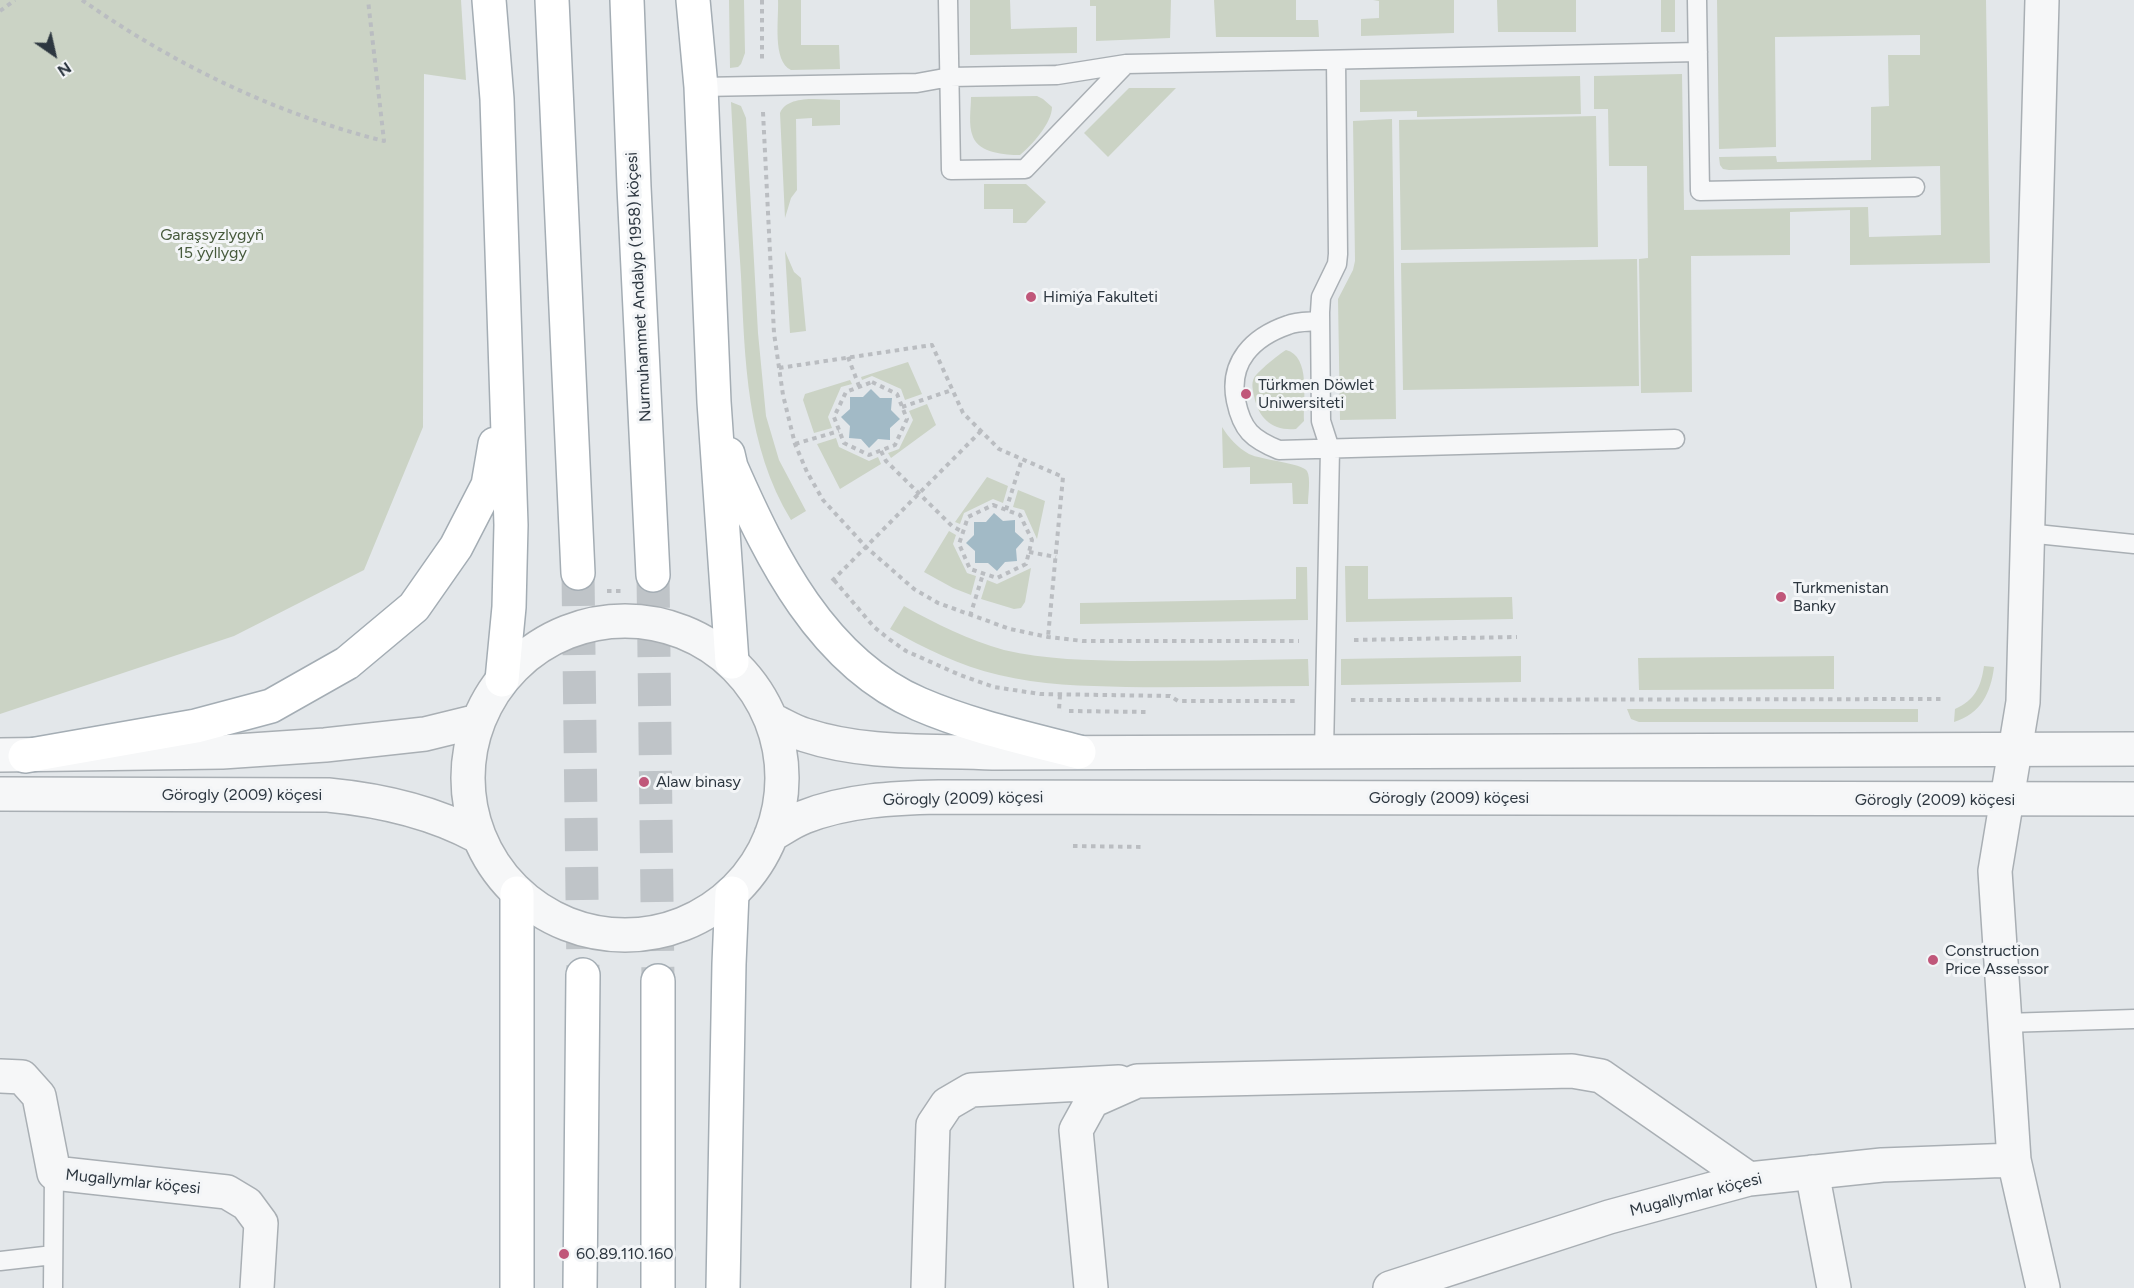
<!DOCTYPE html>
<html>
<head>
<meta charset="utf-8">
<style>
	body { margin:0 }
	#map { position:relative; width:2134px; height:1288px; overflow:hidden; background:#e3e7ea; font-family:Figtree,sans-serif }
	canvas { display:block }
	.north { position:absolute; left:24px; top:24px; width:60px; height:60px; -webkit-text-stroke:4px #f3f5f7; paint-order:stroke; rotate:146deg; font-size:16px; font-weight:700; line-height:24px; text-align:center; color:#2d3740 }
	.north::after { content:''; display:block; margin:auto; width:21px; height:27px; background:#2d3740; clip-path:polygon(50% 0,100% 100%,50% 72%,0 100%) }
</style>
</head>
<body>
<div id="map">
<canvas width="2134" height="1288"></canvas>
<div class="north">N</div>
</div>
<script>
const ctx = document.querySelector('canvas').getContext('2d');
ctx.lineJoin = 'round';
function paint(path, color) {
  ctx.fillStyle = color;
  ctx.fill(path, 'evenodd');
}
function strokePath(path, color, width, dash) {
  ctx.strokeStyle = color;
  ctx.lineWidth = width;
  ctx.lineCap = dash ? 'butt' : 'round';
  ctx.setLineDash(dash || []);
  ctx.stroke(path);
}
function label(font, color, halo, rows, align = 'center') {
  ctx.font = font + ' Figtree,sans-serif';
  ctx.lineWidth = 6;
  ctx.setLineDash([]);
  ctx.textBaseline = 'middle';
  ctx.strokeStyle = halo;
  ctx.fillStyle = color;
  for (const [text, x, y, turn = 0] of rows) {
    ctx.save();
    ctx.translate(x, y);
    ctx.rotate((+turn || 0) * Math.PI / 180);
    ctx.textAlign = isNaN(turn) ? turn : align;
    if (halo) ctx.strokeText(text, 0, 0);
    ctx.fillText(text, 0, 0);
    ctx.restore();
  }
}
paint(new Path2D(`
	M0,0H461L466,80L424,74L423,427L364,570L234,636L0,714Z
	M729,0H744L745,53L741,64L738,67L730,68Z
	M778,0H801V45H839L840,69L791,70C772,61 779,19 778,0Z
	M970,0H1010L1011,29L1077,27V53L970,55Z
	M1090,0H1171L1170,38L1096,41V6H1090Z
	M1214,0H1296V20H1318L1319,37H1216Z
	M1373,0H1454V33L1361,36V19L1379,18V1Z
	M1497,0H1576V32H1498Z
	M1661,0H1675V32H1661Z
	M1717,0H1986L1990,263L1850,265V210L1790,212V255L1691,256L1692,392L1641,393L1639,259L1648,258L1647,166H1609L1608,109H1594V76L1682,74L1684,210L1868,207L1869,237L1941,235L1940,166L1729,170L1723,169L1720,165L1719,157L1776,156L1777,162L1871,160V107L1889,106L1888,55H1920V35L1775,37L1776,147L1719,149Z
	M1580,76L1581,114L1417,117V111L1360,112V80Z
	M1129,88H1176L1108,157L1084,133Z
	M1037,96L1043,99L1052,107C1052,123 1032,145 1020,155C1005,155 979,153 973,137C968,125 971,109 971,97Z
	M840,100V125L812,126V118L796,119L797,190L791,198L785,218L780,113C788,94 822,100 840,100Z
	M731,102L741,106L746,118L758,333L766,416L779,460L806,511L791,520C746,446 745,360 741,276C737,218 734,160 731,102Z
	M1596,116L1598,247L1401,250L1399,120Z
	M1392,119L1396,419L1340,420L1338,299L1353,270L1355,261L1353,121Z
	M984,184H1026L1046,202L1026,223H1013V209H984Z
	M785,251L794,272L801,278L806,331L790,333Z
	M1637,259L1639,386L1403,390L1401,263Z
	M1286,350C1311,356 1303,400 1304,421L1296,429C1272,431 1259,419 1254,396C1253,390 1251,384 1254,378C1258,371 1278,355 1286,350Z
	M908,362L922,394L905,400L901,389L872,376L862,380L861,377Z
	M850,380L852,384L841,387L828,417L832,428L814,433L803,400L805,394Z
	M927,404L936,425L891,458L888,453L899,449L913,420L909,411Z
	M1222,427C1229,438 1237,447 1249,454C1261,460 1302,463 1307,471C1311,478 1308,495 1308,504H1293L1292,483L1250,484V467L1223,468Z
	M836,438L839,447L869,461L878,457L881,464L840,489L817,444Z
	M987,477L1008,486L1003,503L993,499L964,513L960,524L955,522Z
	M1018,490L1045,501L1037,539L1024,510L1013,507Z
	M949,531L956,535L953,544L967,573L976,576L971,595L953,588L924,572Z
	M1345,566H1368V599L1512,597L1513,619L1346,622Z
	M1296,567H1307L1308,620L1080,624V603L1296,599Z
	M1031,568L1025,602L1021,608L1014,609L981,599L987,580L997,584Z
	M904,606C936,624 969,640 1004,650C1045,660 1089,660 1131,661C1190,661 1249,660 1308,659L1309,686C1248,686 1187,688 1126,687C1084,686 1040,685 999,675C960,666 924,648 890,629Z
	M1521,656V682L1341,685V659Z
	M1834,656V689L1639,690L1638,658Z
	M1984,666L1994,667C1991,692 1981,714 1954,722L1955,709C1975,700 1981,687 1984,666Z
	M1627,709H1918V722H1639L1631,719Z`), '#cbd3c5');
paint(new Path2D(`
	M871,389L880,398H892L891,410L900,419L890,428V440L878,439L869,448L861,439L849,438L850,426L841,417L850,409V397H863Z
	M994,513L1003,521L1015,520V532L1024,540L1016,549L1017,561L1005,562L997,571L988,563H975V551L966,543L974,535V522H986Z`), '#a2bac6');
strokePath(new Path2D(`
	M578,573L583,975
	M653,575L658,981`), '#bfc4c8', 33, [33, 16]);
const service = new Path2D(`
	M948,0L951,170L1025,169L1126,64
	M1697,0L1700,191L1915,187
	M701,87L917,83L950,77L1057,75L1126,64L1698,52
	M1320,321C1310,322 1297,321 1288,325C1253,337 1228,362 1236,401C1242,430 1252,439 1279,450L1675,439
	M2027,533L2134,544
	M1324,752L1330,449L1321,421L1320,312L1321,297L1337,264L1338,254L1336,60
	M2005,1023L2134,1019
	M0,1261L53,1255
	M53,1288L54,1173`);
const minor = new Path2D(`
	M2042,0L2023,702L1995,871L2014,1160L2043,1288
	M0,1076L22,1077L39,1096L54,1173L227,1192L247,1204L261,1223L257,1288
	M1812,1172L1834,1288
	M928,1288L933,1125L947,1104L971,1090L1119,1082
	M1091,1288L1076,1130L1092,1101L1137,1081L1572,1071L1601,1076L1749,1179
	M1390,1288L1609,1217L1749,1179L1882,1165L2014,1160`);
const tertiary = new Path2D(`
	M468 778a157 157 0 1 1 314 0a157 157 0 1 1-314 0Z
	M772,720C783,725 794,732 805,735C866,755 931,750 993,753L2134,749
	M0,755L222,752L325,745L425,734L478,721
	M0,794L328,795C380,800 431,811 477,836
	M771,835C782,829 793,821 804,817C847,800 894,798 939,797L2134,799`);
const primary = new Path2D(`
	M489,0L497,99L511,525L509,607L502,680
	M552,0L578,573
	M627,0L634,187L653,575
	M693,0L701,87L714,402L732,662
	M728,454L731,467C771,558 822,662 919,704C970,726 1025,738 1079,752
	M25,756L196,726L271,706L347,663L414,607L456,547L488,485L495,444
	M517,893V1288
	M658,981V1288
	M580,1288L583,975
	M723,1288L729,964L732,893`);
strokePath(service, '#a9afb4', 21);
strokePath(minor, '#a9afb4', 36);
strokePath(tertiary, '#a9afb4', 36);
strokePath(primary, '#a4adb4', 36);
strokePath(new Path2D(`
	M82,0C173,64 276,114 384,141L368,0
	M762,0V59
	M0,11L15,0
	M763,112L774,333L783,395L795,444L807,472L823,500L866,547L914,589L938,603L1010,629L1048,637L1083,641H1299
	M848,357L859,386
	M779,368L932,345L963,413L999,449L1063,477L1048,637
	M872,382L897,394L907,419L895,445L869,455L844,443L834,417L846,392Z
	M902,407L952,390
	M795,444L839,431
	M881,451L886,461L952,526L963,532
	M993,505L1020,515L1032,540L1026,564L997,578L970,569L959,544L968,517Z
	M1006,510L1022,459
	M1029,552L1056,557
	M834,580L874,627L889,639L906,651L960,675L994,687L1040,694L1170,696L1178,701H1299
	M832,581L981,431
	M607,591H624
	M970,616L983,574
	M1354,640L1517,637
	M1060,695L1059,710H1062
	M1351,700L1941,699
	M1069,711L1147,712
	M1073,846L1145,847`), '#babdc1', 4, [4.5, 4.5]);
strokePath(service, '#f6f7f8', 18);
strokePath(minor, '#f6f7f8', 33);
strokePath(tertiary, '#f6f7f8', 33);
strokePath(primary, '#fff', 33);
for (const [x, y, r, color] of [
	[1031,297,6,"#c0577a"],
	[1246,394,6,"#c0577a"],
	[1781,597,6,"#c0577a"],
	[644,782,6,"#c0577a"],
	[1933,960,6,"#c0577a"],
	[564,1254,6,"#c0577a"]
]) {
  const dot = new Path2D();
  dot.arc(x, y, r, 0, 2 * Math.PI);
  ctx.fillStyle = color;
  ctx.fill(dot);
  strokePath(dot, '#f3f5f7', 2);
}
label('16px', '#475a3c', '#f3f5f7', [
	["Garaşsyzlygyň",212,235],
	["15 ýyllygy",212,253]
]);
label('16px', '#2d3740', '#f3f5f7', [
	["Nurmuhammet Andalyp (1958) köçesi",639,287,-93],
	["Görogly (2009) köçesi",242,795],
	["Görogly (2009) köçesi",1449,798],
	["Görogly (2009) köçesi",963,799,-1],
	["Görogly (2009) köçesi",1935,800],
	["Mugallymlar köçesi",133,1182,6],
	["Mugallymlar köçesi",1696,1195,-14]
]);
label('16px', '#2d3740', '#f3f5f7', [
	["Himiýa Fakulteti",1043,297],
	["Türkmen Döwlet",1258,385],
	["Uniwersiteti",1258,403],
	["Turkmenistan",1793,588],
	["Banky",1793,606],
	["Alaw binasy",656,782],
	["Construction",1945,951],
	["Price Assessor",1945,969],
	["60.89.110.160",576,1254]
], 'left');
</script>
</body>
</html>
